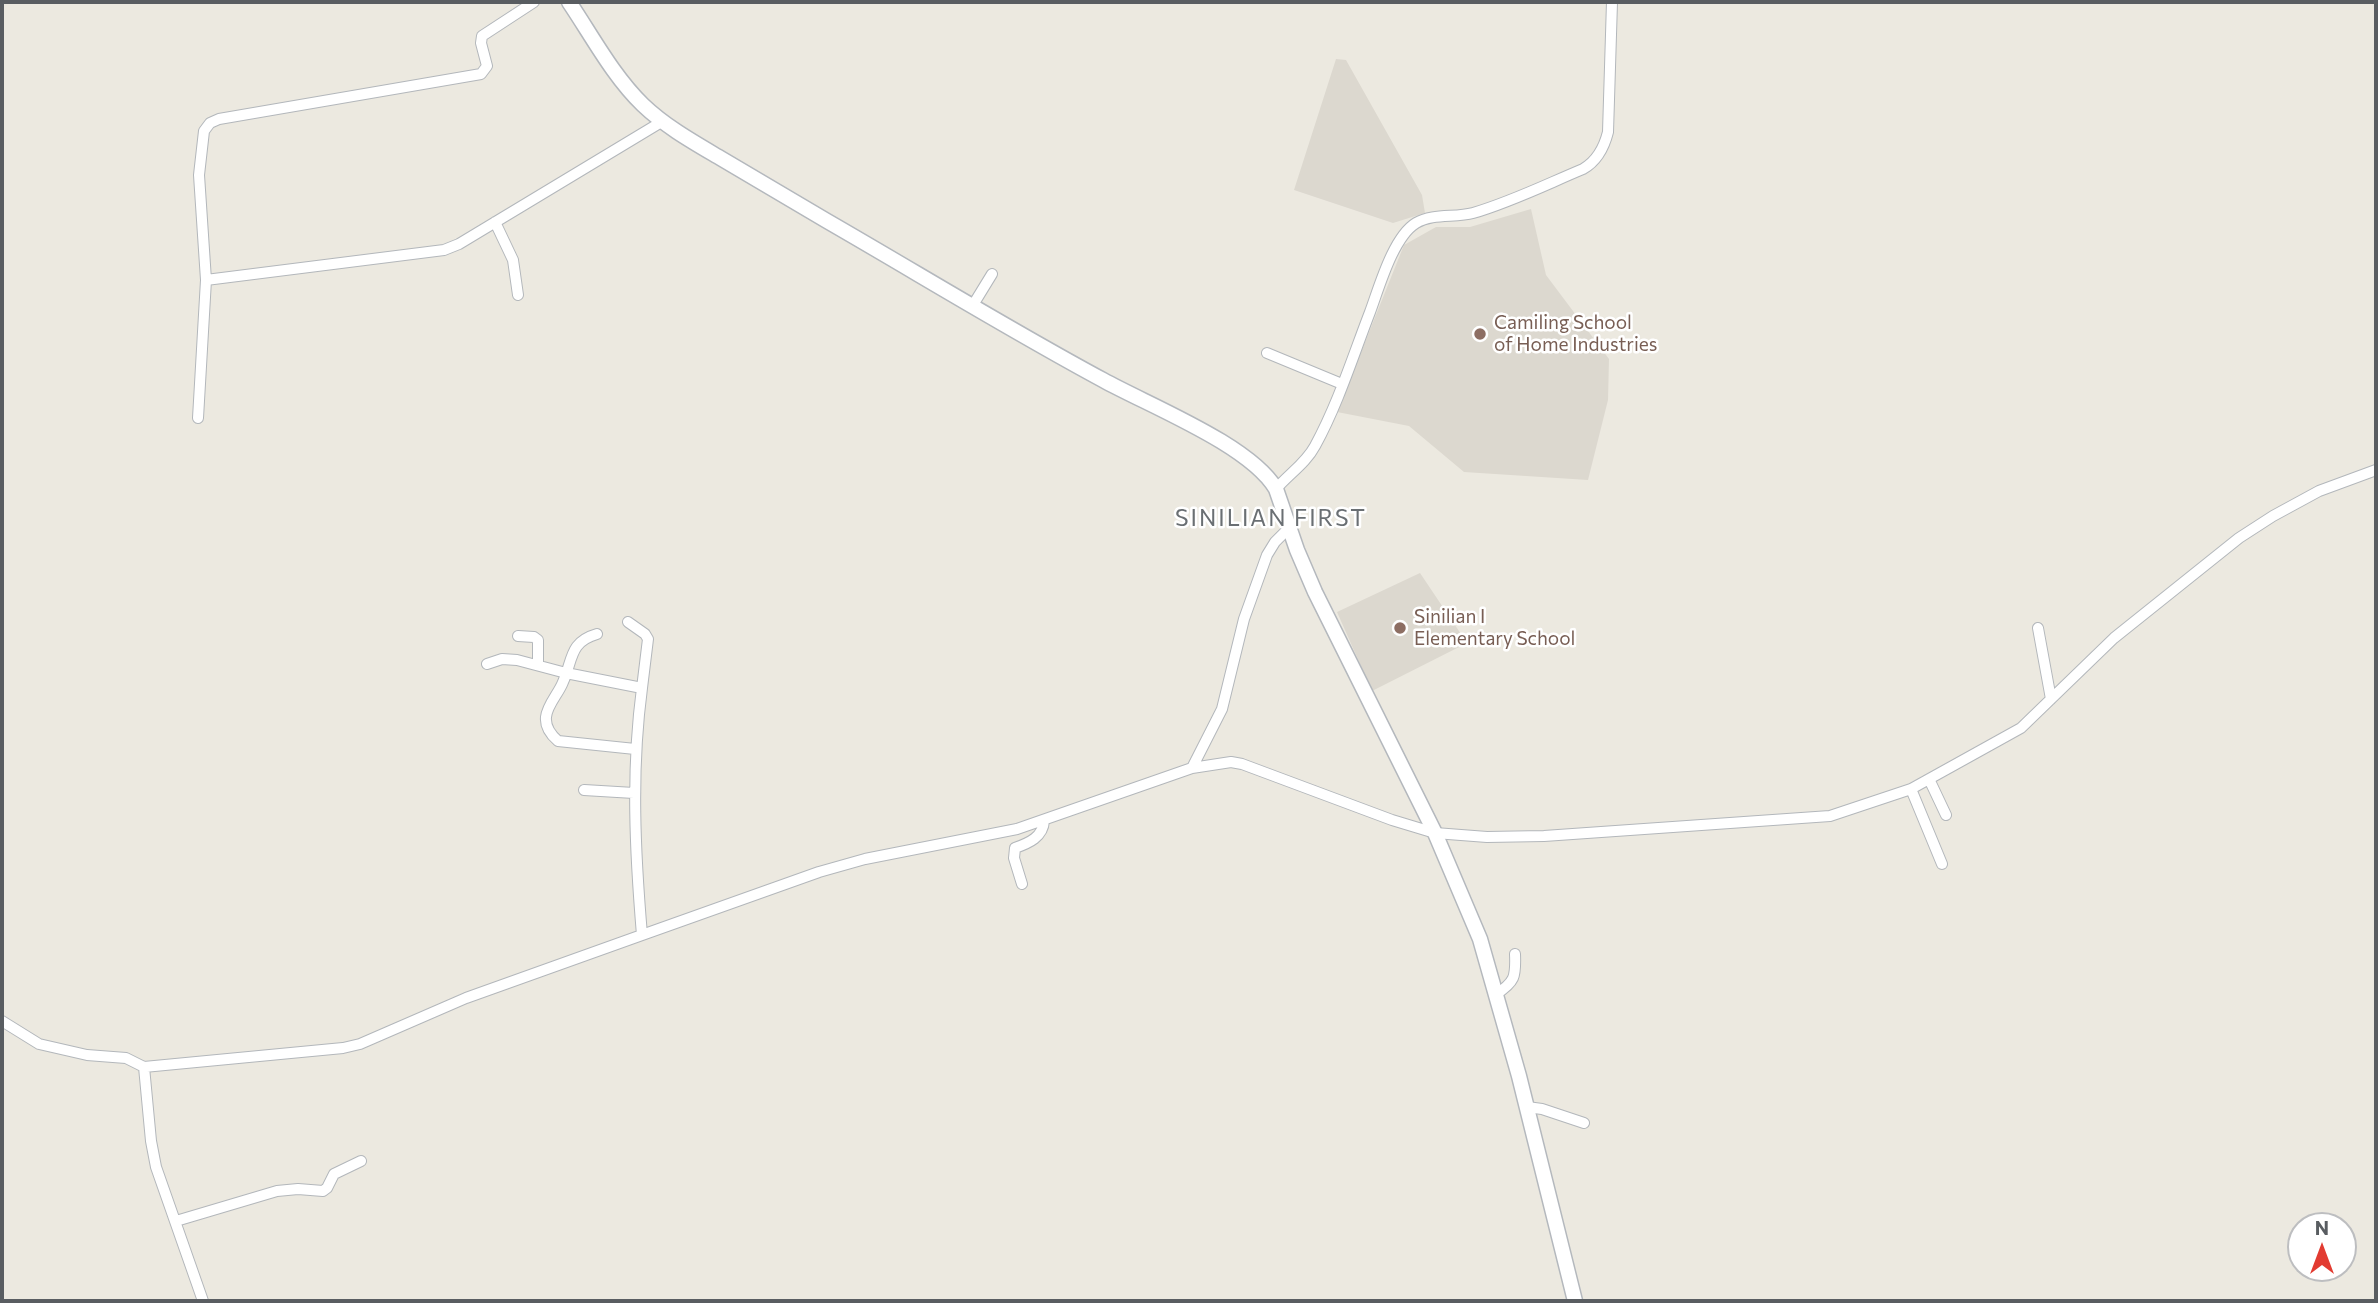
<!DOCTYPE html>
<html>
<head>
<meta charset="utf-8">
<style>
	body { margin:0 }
	#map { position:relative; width:2378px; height:1303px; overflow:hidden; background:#ece9e0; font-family:Commissioner,sans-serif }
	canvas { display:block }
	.frame { position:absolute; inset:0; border:4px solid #595d61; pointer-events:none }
	.north { position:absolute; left:2287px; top:1212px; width:70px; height:70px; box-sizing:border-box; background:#fff; border:2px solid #bdbec0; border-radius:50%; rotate:0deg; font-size:19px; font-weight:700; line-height:28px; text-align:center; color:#595d61 }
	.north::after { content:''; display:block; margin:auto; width:24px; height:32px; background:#e23b31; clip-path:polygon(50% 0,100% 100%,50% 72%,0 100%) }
</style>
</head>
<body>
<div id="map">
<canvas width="2378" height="1303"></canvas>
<div class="frame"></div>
<div class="north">N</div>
</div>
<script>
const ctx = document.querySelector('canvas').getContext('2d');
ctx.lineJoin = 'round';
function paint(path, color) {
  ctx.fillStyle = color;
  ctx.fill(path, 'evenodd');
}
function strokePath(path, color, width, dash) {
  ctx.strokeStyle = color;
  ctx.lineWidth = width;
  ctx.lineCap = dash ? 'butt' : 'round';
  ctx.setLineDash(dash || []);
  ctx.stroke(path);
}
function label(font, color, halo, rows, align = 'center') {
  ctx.font = font + ' Commissioner,sans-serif';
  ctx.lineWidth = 5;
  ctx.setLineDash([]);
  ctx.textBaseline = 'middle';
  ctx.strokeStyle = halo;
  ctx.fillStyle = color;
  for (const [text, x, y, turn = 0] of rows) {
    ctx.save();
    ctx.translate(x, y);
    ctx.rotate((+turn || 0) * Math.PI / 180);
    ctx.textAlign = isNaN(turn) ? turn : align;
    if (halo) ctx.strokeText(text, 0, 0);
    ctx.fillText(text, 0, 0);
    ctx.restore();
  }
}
paint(new Path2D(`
	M1336,59L1346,60L1422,195L1425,213L1393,223L1294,190Z
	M1531,209L1546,275L1609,359L1608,400L1588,480L1464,472L1409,426L1337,412L1404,245L1436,227H1470Z
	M1420,573L1467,643L1372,691L1337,612Z`), '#dcd8cf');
const street = new Path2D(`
	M534,2L482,36L481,43L487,66L481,74L219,119L210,123L204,131L199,175L206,280L444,250L459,244L663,121
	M495,222L513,260L518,295
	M973,305L992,274
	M1267,353L1342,384
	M198,418L206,280
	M1276,489C1289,474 1306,463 1315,446C1338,404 1353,356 1370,312C1379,288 1393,237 1416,223C1433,213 1455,218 1473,213C1511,202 1547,184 1583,169C1597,161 1604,148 1608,132L1612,2
	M628,622L645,634L648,639L642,688
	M2038,628L2051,699
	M597,634C569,642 573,660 563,682C559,693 547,705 546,717C545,727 551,735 558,741L635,749
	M518,636L534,637L538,640V665
	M487,664L502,659L517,660L566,673L642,688C631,771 635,852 642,935L819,872L865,859L1017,829L1192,768L1231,762L1242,764L1392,820L1435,833L1487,837L1544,836L1830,816L1911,789L2021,728L2114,638L2239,538L2273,516L2319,491L2376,470
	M1192,768L1222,709L1244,619L1267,555L1275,542L1289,528
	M1929,779L1946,815
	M1911,789L1942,864
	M584,790L634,793
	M1022,884L1014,858L1015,848C1029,843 1043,837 1044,821
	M1495,995C1515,982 1516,977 1515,954
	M2,1021L39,1044L87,1055L126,1058L144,1067
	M1527,1107L1542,1109L1584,1123
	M176,1221L277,1191L298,1189L323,1191L327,1188L334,1174L361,1161
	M203,1301L156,1167L151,1141L144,1067L343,1048L360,1044L466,998L642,935`);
const secondary = new Path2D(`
	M569,2C592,36 613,76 643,105C666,127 695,143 722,159C757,180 792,200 827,221C919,274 1010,330 1103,380C1150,406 1250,445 1276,489L1297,550L1315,592L1435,833L1480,939L1519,1076L1575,1301`);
strokePath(street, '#b3b7bb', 12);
strokePath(secondary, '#b4b8bd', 17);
strokePath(street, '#fff', 10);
strokePath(secondary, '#fff', 14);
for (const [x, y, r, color] of [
	[1480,334,7,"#8d6e63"],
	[1400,628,7,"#8d6e63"]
]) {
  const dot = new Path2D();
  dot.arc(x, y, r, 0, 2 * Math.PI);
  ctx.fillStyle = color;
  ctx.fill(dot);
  strokePath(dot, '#fff', 2.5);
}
label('19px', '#785e54', '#fff', [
	["Camiling School",1494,323],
	["of Home Industries",1494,345],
	["Sinilian I",1414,617],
	["Elementary School",1414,639]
], 'left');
ctx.letterSpacing = '2px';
label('23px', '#6a6f73', '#fff', [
	["SINILIAN FIRST",1271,518]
]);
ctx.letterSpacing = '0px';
</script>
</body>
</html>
